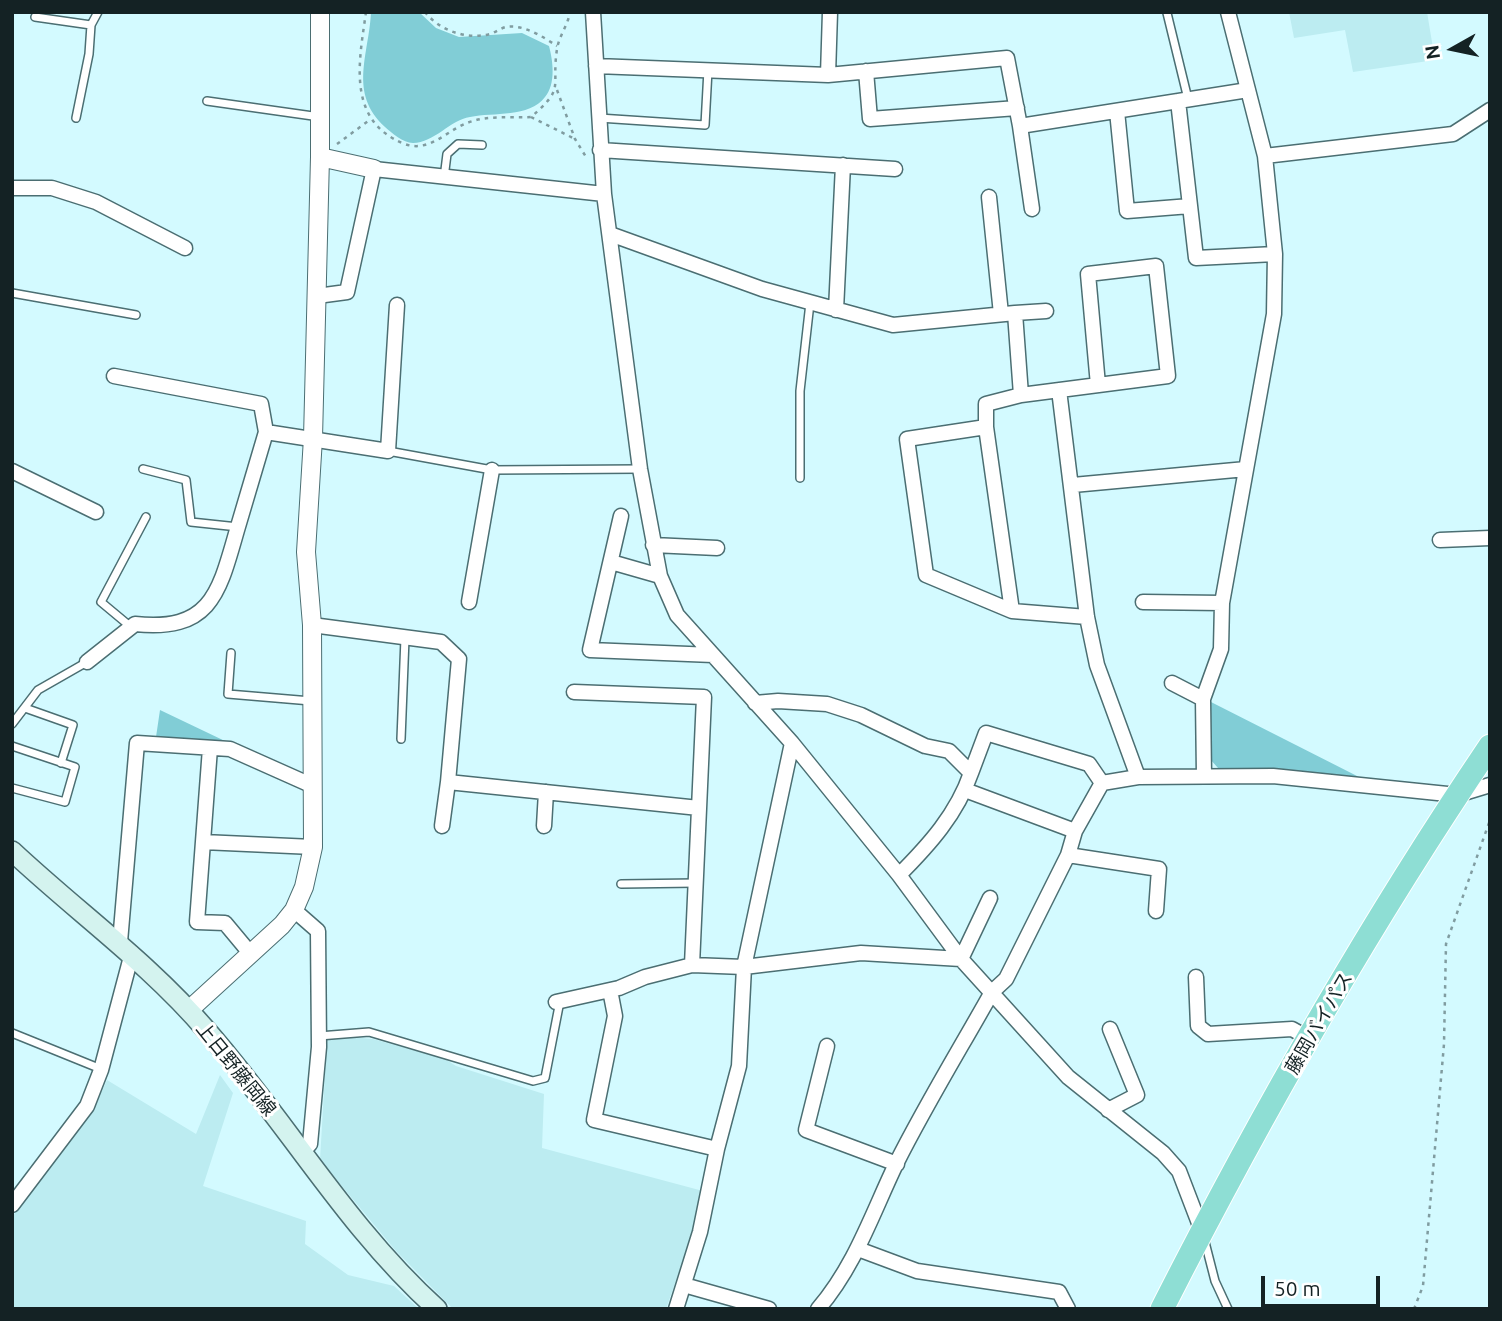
<!DOCTYPE html>
<html>
<head>
<meta charset="utf-8">
<style>
	body { margin:0 }
	#map { position:relative; width:1502px; height:1321px; overflow:hidden; background:#d3faff; font-family:Ubuntu,sans-serif }
	canvas { display:block }
	.frame { position:absolute; inset:0; border:14px solid #142224; pointer-events:none }
	.north { position:absolute; left:1418px; top:14px; width:70px; height:70px; -webkit-text-stroke:5px #fff; paint-order:stroke; rotate:261deg; font-size:19px; font-weight:700; line-height:28px; text-align:center; color:#142224 }
	.north::after { content:''; display:block; margin:auto; width:24px; height:32px; background:#142224; clip-path:polygon(50% 0,100% 100%,50% 72%,0 100%) }
	.scale { position:absolute; left:1261px; top:1276px; width:119px; height:32px; box-sizing:border-box; border:4px solid #142224; border-top:0; padding-left:9px; font-size:21px; line-height:24px; white-space:nowrap; color:#142224; -webkit-text-stroke:5px #fff; paint-order:stroke }
</style>
</head>
<body>
<div id="map">
<canvas width="1502" height="1321"></canvas>
<div class="frame"></div>
<div class="north">N</div>
<div class="scale">50 m</div>
</div>
<script>
const ctx = document.querySelector('canvas').getContext('2d');
ctx.lineJoin = 'round';
function paint(path, color) {
  ctx.fillStyle = color;
  ctx.fill(path, 'evenodd');
}
function strokePath(path, color, width, dash) {
  ctx.strokeStyle = color;
  ctx.lineWidth = width;
  ctx.lineCap = dash ? 'butt' : 'round';
  ctx.setLineDash(dash || []);
  ctx.stroke(path);
}
function label(font, color, halo, rows, align = 'center') {
  ctx.font = font + ' Ubuntu,"Noto Sans JP",sans-serif';
  ctx.lineWidth = 6;
  ctx.setLineDash([]);
  ctx.textBaseline = 'middle';
  ctx.strokeStyle = halo;
  ctx.fillStyle = color;
  for (const [text, x, y, turn = 0] of rows) {
    ctx.save();
    ctx.translate(x, y);
    ctx.rotate((+turn || 0) * Math.PI / 180);
    ctx.textAlign = isNaN(turn) ? turn : align;
    if (halo) ctx.strokeText(text, 0, 0);
    ctx.fillText(text, 0, 0);
    ctx.restore();
  }
}
paint(new Path2D(`
	M1289,12H1427L1435,60L1353,72L1345,30L1294,38Z
	M351,1037L373,1039L445,1059L456,1066L544,1094L542,1148L703,1191L691,1237L666,1309H453L396,1251L320,1160L327,1039Z
	M220,1075L233,1093L203,1186L306,1221L305,1244L348,1275L394,1286L419,1309H12V1217L94,1108L107,1080L196,1134Z`), '#bcecf1');
paint(new Path2D(`
	M371,12H419L436,28L459,37L522,33L549,46C553,61 556,84 545,97C529,118 494,112 470,117C450,120 434,143 413,143C403,143 392,133 385,127C348,93 369,55 371,12Z
	M1209,701L1359,777L1218,768L1210,759Z
	M160,710L227,742L156,737Z`), '#81cdd6');
const service = new Path2D(`
	M1167,13L1188,99
	M35,17L91,25L98,12
	M207,101L320,117
	M76,118L89,54L91,25
	M599,118L705,125L708,70
	M444,178L447,154L458,144L482,145
	M12,293L136,315
	M388,451L492,470L640,469
	M143,469L186,480L191,522L238,527
	M800,478V391L810,303
	M131,627L101,602L146,517
	M231,653L228,694L311,701
	M25,708L73,725L61,763
	M12,724L38,690L87,662
	M401,739L405,638
	M12,746L75,767L65,802L12,788
	M621,884L696,883
	M12,1033L101,1069
	M319,1036L369,1032L533,1081L545,1078L560,1001
	M1205,1242L1215,1281L1228,1309`);
const minor = new Path2D(`
	M593,12L604,194L640,469L660,576L677,615L792,743L899,875L961,959L1068,1077L1163,1153L1179,1171L1202,1231
	M596,66L828,75L830,12
	M866,71L870,119L1017,108
	M828,75L1007,58L1020,126L1248,90
	M1178,101L1196,258L1275,254
	M1117,111L1127,211L1190,206
	M1020,126L1032,209
	M600,150L895,169
	M1265,156L1453,134L1490,110
	M12,188H52L96,202L185,248
	M989,197L1001,314
	M610,234L762,289L893,325L1015,313L1021,395L1168,376L1156,266L1088,274L1098,385
	M317,296L347,292L374,169L604,194
	M836,310L843,165
	M1015,313L1046,311
	M114,376L261,404L266,432
	M1059,390L1087,617L1097,665L1138,777
	M1021,395L986,404V427L907,439L926,575L1012,611L1087,617
	M986,427L1012,611
	M12,471L96,512
	M1073,485L1246,469
	M621,516L590,650L713,655
	M1440,540L1490,538
	M653,545L717,548
	M611,562L660,576
	M469,602L492,470
	M1143,602L1222,603
	M312,625L441,642L459,659L448,782L699,808
	M87,662L135,624C211,632 219,593 237,530C247,497 256,465 266,432L388,451L397,305
	M1172,683L1203,699
	M574,692L704,697L692,965
	M755,703L778,701L827,704L861,715L925,746L949,751L971,773C957,814 929,845 899,875
	M210,748L197,922L225,923L250,953
	M971,773L986,733L1089,764L1102,783
	M1204,776L1203,699L1221,649L1222,603L1274,314L1275,254L1265,156L1228,12
	M965,790L1075,831
	M442,826L448,782
	M544,826L546,792
	M203,842L313,847
	M1068,855L1159,869L1156,911
	M294,910L318,931L319,1047L310,1144L303,1152
	M120,942L137,743L230,749L313,786
	M1196,977L1198,1026L1208,1034L1292,1029L1310,1039
	M610,990L615,1016L594,1120L717,1149
	M556,1002L619,988L645,977L692,965L744,967L861,953L961,959L990,898
	M827,1046L806,1130L897,1164
	M1108,1110L1137,1095L1110,1029
	M12,1205L87,1106L101,1070L132,953
	M858,1249L917,1271L1059,1292L1068,1309
	M684,1285L769,1309
	M676,1309L700,1232L717,1149L739,1066L744,967L792,743
	M818,1309C855,1266 872,1214 896,1164C925,1106 960,1049 992,992L1006,979L1068,855L1075,831L1102,783L1138,777L1273,776L1457,795L1490,785`);
const tertiary = new Path2D(`
	M320,12V157L374,169
	M189,1010L282,925L294,910L304,887L313,847L312,625L306,552L313,438L320,157`);
const secondary = new Path2D(`
	M12,851C77,912 149,963 207,1031C286,1121 347,1228 437,1309`);
const trunk = new Path2D(`
	M1162,1309C1260,1116 1369,925 1490,746`);
strokePath(service, '#4b6e72', 10);
strokePath(minor, '#4b6e72', 17);
strokePath(tertiary, '#4b6e72', 20);
strokePath(secondary, '#4b6e72', 22);
strokePath(trunk, '#fff', 25);
strokePath(new Path2D(`
	M366,12C360,56 347,113 394,139C401,143 410,147 419,146C437,144 451,129 467,123C487,115 510,118 531,117C566,87 551,89 557,49C559,36 568,25 570,12
	M425,12C440,31 467,40 490,34C496,32 501,28 506,27C524,24 543,37 557,46
	M557,90L575,139L586,157
	M531,117L575,139
	M337,144L371,119
	M1414,1309L1423,1286L1444,1044L1446,944L1490,820`), '#809ca0', 2.5, [3.5, 5]);
strokePath(service, '#fff', 7);
strokePath(minor, '#fff', 14);
strokePath(tertiary, '#fff', 18);
strokePath(secondary, '#d4f3ef', 19);
strokePath(trunk, '#8eded4', 23);
label('19px', '#142224', '#fff', [
	["藤岡バイパス",1319,1023,-60],
	["上日野藤岡線",236,1069,51]
]);
</script>
</body>
</html>
